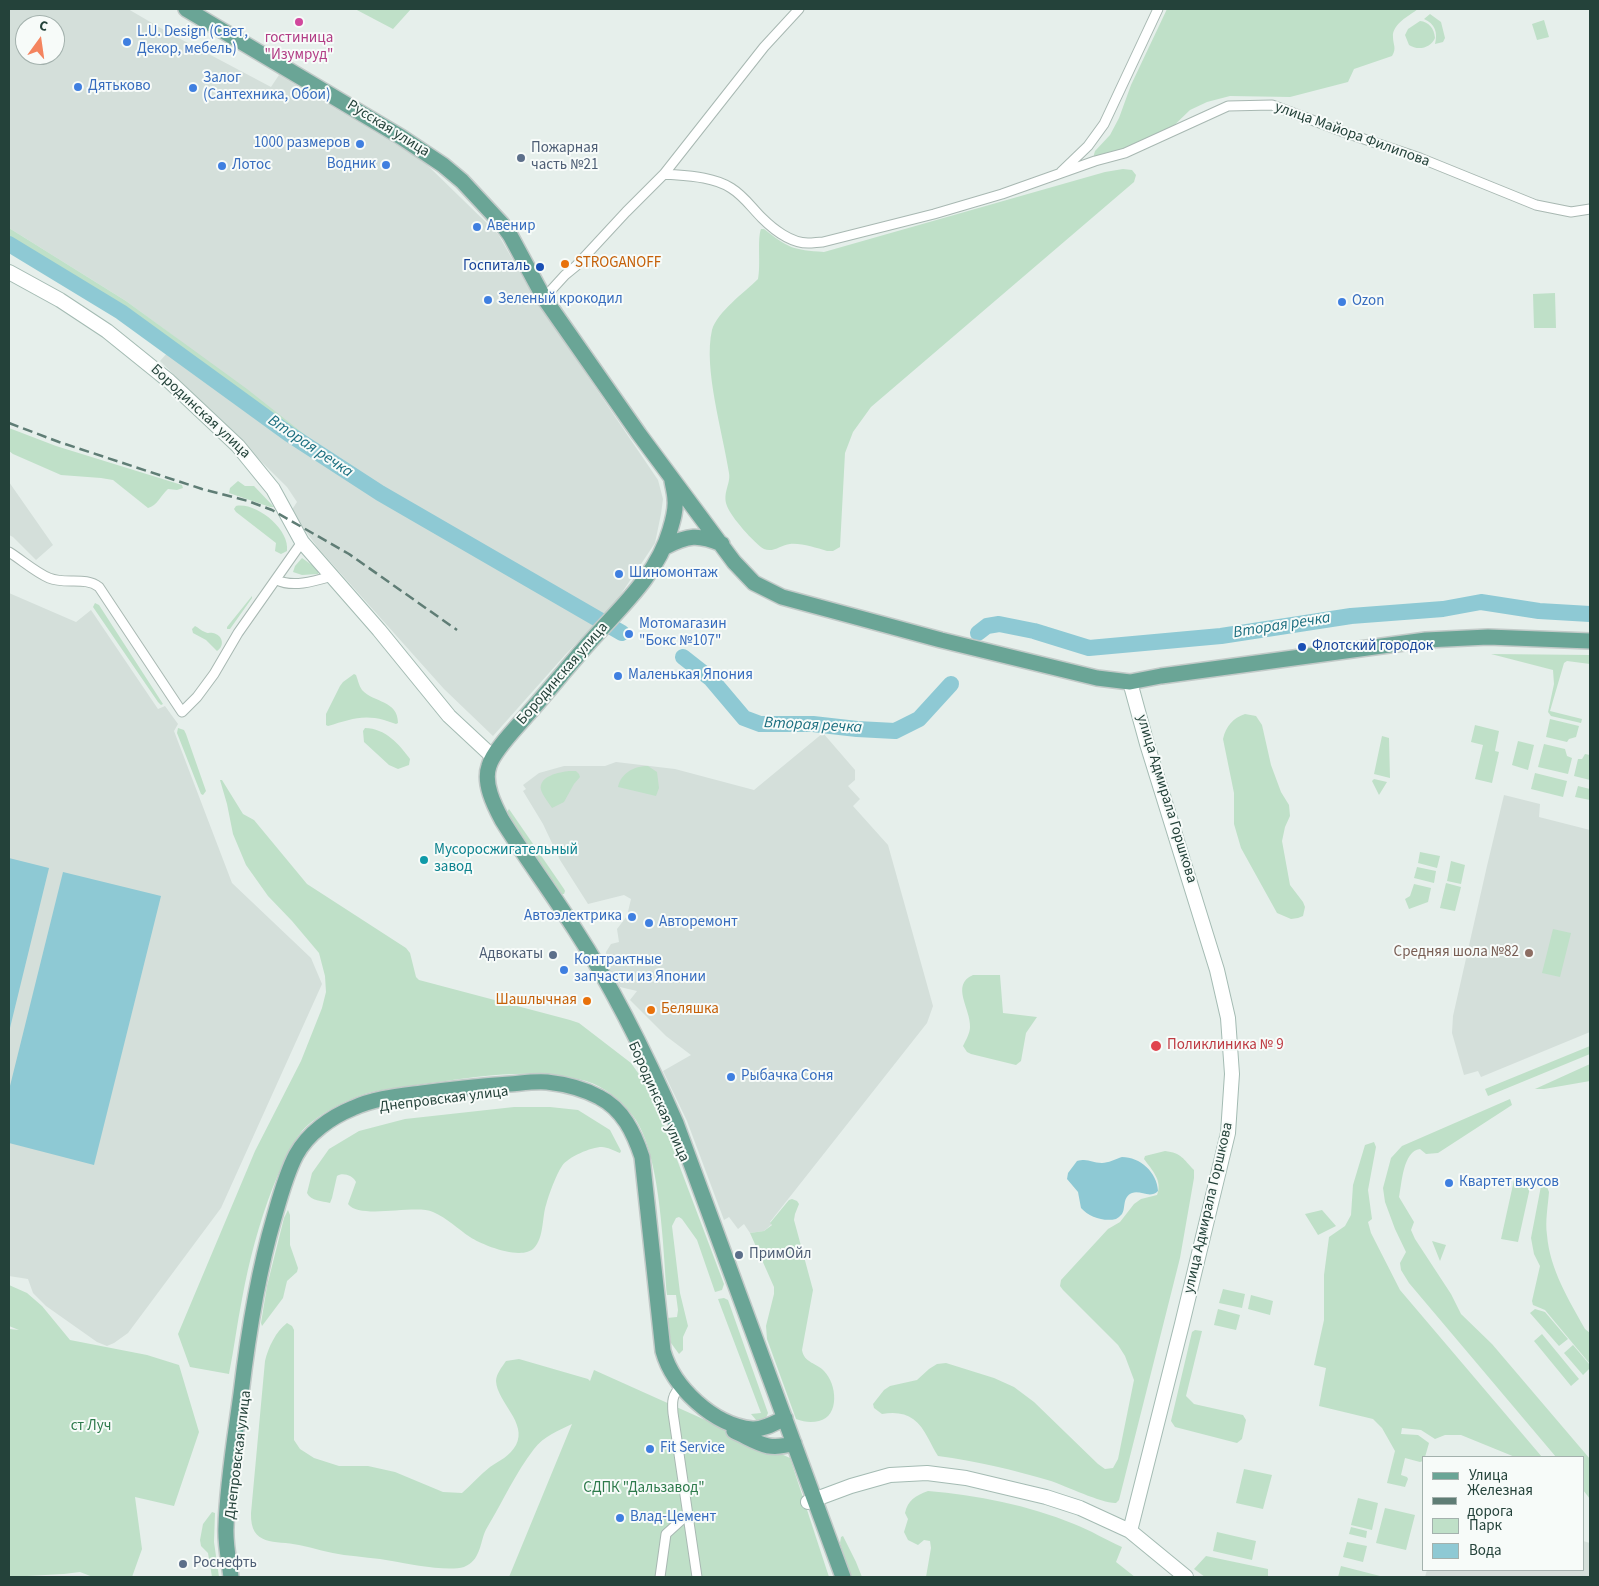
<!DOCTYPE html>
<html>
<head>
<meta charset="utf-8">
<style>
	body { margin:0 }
	#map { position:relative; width:1599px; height:1586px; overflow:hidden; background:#e6efeb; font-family:"Source Sans 3",sans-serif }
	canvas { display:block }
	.frame { position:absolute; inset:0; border:10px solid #24423a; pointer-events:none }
	.legend { position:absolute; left:1422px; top:1456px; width:162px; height:115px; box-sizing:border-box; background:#f7fbf9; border:1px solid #a3b1ad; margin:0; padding:6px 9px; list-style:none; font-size:15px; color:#24423a }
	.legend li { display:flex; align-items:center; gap:10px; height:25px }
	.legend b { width:25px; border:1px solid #a3b1ad }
	.north { position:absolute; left:15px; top:15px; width:50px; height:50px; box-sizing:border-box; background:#f7fbf9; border:1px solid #a3b1ad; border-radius:50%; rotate:14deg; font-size:14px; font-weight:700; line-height:20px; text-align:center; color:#24423a }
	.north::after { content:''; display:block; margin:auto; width:18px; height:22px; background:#f4845f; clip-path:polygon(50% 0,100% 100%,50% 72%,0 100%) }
</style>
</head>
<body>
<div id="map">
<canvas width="1599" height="1586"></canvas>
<div class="frame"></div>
<ul class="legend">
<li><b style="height:6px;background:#6aa596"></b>Улица</li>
<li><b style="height:6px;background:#5f7d75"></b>Железная дорога</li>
<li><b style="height:14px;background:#bfe0c8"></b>Парк</li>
<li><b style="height:14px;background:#8ec9d4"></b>Вода</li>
</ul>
<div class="north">С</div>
</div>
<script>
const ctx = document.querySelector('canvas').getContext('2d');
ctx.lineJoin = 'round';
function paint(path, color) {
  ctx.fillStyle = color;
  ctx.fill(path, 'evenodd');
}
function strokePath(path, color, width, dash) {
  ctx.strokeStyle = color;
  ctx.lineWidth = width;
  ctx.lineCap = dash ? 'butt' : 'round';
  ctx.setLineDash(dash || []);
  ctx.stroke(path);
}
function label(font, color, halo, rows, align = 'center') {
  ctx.font = font + ' "Source Sans 3",sans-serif';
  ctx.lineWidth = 4;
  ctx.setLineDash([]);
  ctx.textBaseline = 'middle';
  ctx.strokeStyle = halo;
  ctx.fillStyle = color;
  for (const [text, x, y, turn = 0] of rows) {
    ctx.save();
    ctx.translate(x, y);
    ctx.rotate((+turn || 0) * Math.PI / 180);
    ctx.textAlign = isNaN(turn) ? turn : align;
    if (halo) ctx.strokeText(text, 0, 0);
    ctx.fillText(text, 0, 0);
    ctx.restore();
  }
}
paint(new Path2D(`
	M9,9H128L171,34L271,87L279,75L422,160L498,234L534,297L658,480L663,499L661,514L655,543L613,606L565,655L493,736L444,689L318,548L291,511L297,502L287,487L160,361L179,340L126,301L9,228ZM25,25H55V55H25Z
	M9,482L53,545L36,560L13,537L9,535Z
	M9,593L76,622L91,610L158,709L165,706L178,724L174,731L232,883L311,958L322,984L221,1208L128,1333L114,1343L107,1346L97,1342L46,1306L33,1293L28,1279L9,1276Z
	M823,733L855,770V780L848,786L860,799L853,806L888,845L933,1006L927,1023L770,1222L772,1224L764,1231L750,1233L744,1224L738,1229L729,1217L724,1220L687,1121L663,1071L691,1055L666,1036L630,1000L637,991L620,987L608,975L606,952L611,944L619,942L617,929L627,916L631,899L624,895L588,904L560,860L543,824L523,791L526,789L523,785L539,773L564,766H605L616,762L675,769L754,790Z
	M1504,795L1540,804L1539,817L1590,830V1032L1481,1077L1478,1071L1464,1075L1452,1033L1453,1016L1487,866Z
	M1583,1541L1590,1543V1577H1425L1427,1570H1583Z`), '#d4dfda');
paint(new Path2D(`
	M355,9H411L393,29Z
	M1167,9H1418C1409,16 1392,24 1393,37C1393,45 1397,48 1392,56L1354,69L1348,82L1290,97L1230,96L1207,102L1190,110L1161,138L1093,158L1095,151L1110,135L1119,118L1131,85Z
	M1430,14L1441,22L1445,38L1443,42L1435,44C1438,32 1435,24 1424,19Z
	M1544,20L1549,37L1537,40L1532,24Z
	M1420,21C1429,22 1434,28 1435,38C1431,48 1418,51 1409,45L1405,35L1408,29Z
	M1123,169L1132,170L1136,175L1134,182L871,407L853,432L845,453L840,547L833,551H827C816,548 802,543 790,544C781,545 773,553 764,549C754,543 731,517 727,506C722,493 731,484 729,473C723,433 703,368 712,330C717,312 745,292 758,279C761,265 757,239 761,229H764C788,248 793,250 824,252L1105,172Z
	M9,228L126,301L247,389L324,450L319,451L126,308L9,238Z
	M1555,293L1556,328H1534L1533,294Z
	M9,428L56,446L182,485L183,488L177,490L168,489C161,495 157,506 148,508L113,480L101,478L61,475L13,454L9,451Z
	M238,481L245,486H254L274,507H270L229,493L230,488Z
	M236,506C256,502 290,529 287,551L281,554L275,551L276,543L236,512L234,509Z
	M302,558L319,570L318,574L302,575L293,572L295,566Z
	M252,596V598L230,629H227V627Z
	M95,603L99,605L163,704L161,705L158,702L93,607Z
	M195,626C198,627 201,631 205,632C209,634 209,632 213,633C223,635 225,646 217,651L206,640L193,633L192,629Z
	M1491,654L1590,655V664L1567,661L1564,663L1550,711L1582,719L1581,723L1551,716L1548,712L1554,684L1553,670Z
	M354,674L356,675C358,680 359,686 362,690C374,703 398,700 398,723L396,724C392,723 388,721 384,720C362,714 349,720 328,726L326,725V714L340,686L343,682Z
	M1245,714L1256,716L1262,725L1271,765L1281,792L1289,805L1290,816L1285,827L1282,841L1290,885L1303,902L1305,907L1303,916L1298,918L1291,919L1277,913L1241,848L1234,824V793L1223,739C1226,726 1233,718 1245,714Z
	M1550,719L1579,726L1576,737L1569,739L1567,742L1546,737Z
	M1475,725L1499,731L1495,751L1499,752L1492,783L1475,779L1483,745L1471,742Z
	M178,728L184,730L186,734L206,791L203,795L201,794L177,733Z
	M365,728C385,728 400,745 410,759L409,765L398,769L389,765L364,742L363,731Z
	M1382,736L1389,738L1390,778L1374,774Z
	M1518,741L1534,745L1528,770L1512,765Z
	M1544,744L1565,749L1567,756L1572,758L1568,774L1538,767Z
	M1585,754L1590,755V780L1574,776L1578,759H1582Z
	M648,766L657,772L659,788L656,796L618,787C621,773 634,766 648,766Z
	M569,771H576L579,774L580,777L574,784L564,802L552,808C549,803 543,796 541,790C538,776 560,772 569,771Z
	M1535,773L1567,781L1563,797L1531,789Z
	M1374,779L1387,782L1379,795L1372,781Z
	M220,780H222L243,814L254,820L307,884L406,948L410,953L416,977L419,980L570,1020L579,1023L631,1063L643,1080L664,1125L724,1284L722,1290L715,1292L697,1240L682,1219L679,1217L676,1218L672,1226L680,1293L688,1326L683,1337V1350L679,1354L671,1343L667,1318L677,1317L678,1310L676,1295H667C663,1249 661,1152 633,1116C621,1100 605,1087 586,1081C537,1067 480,1076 431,1083C410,1086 388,1088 368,1093C348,1099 316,1115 302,1131C289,1147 281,1168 273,1187C259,1223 249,1261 242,1299C237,1324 234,1349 229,1374L190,1367L178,1334L255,1151L301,1061L322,1008L326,992L325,976L319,953L292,921L268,896L246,865L233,834L227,804Z
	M1578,786L1590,789V800L1575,797Z
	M509,809L564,889L565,891L564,894H562L518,831L507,812Z
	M1420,852L1440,856L1437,868L1418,863Z
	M1451,861L1465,865L1461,884L1447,881Z
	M1417,867L1436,871L1434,883L1414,878Z
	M1446,883L1461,887L1455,911L1440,908Z
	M1414,884L1431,888L1428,902L1409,909L1405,899L1410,896Z
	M1553,929L1571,933L1560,977L1542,973Z
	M973,975H1000L1003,1013L1037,1017L1026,1033L1021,1061L1016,1065L971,1054L967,1052L963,1046C966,1040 970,1033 970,1027C971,1009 950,985 973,975Z
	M1590,1046V1054L1488,1096L1485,1089Z
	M1590,1064V1081L1544,1089H1535Z
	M1510,1099L1512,1105L1438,1153L1426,1154L1420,1149C1403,1151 1402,1183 1399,1197L1414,1222L1411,1230L1415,1239L1451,1294L1461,1314L1492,1344L1590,1459V1499L1583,1490V1457H1556L1409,1283L1401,1270L1400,1263L1406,1252L1395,1229L1385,1202L1383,1188L1391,1158L1402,1146Z
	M514,1107H550L578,1110L610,1130L621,1151L620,1153C615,1151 607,1147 602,1147C591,1147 568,1157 562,1166C556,1175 549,1194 546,1205C542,1217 544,1238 534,1248C522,1261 482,1245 470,1237C458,1229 447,1218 433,1212C415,1204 360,1220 348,1204L356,1182C353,1175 342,1172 337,1176L332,1198L330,1203C322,1201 311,1201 307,1193L312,1173L329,1149L359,1131L405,1119Z
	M1374,1142L1376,1147L1368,1190L1372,1219L1368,1222L1371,1233L1400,1290L1542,1457H1515L1461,1435H1445L1435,1439L1421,1430L1402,1428L1401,1434L1418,1435L1429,1443L1425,1457H1423V1461L1420,1462L1405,1458L1401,1475L1407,1477L1408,1479L1405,1487L1387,1483L1395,1451L1382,1428L1373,1419L1319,1406L1326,1368L1314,1365L1324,1320V1275L1329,1237L1345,1226L1351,1215L1353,1185L1365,1145Z
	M1165,1151C1182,1153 1183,1159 1194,1170V1178L1180,1258L1119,1500L1116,1503C1104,1504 1065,1486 1051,1481C1014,1470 976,1461 938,1456C934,1450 932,1445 928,1438C918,1418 905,1410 882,1414L874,1408L873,1404L884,1390L890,1386L917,1380L929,1369L937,1364L946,1363L994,1378L1014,1387L1034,1402L1098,1464L1105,1469L1113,1468L1118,1459L1134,1380L1125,1356L1118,1345L1063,1290L1060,1286L1061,1280L1108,1229L1120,1222L1134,1204L1141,1199L1157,1195C1163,1181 1152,1170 1144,1159L1145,1156Z
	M1514,1180L1531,1183L1518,1242L1501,1239Z
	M1541,1186L1547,1187L1549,1192C1548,1206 1545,1221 1547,1235C1550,1270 1569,1300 1585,1329L1590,1333V1364L1545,1310L1533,1305L1532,1301L1540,1266L1534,1254L1531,1238Z
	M792,1199L797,1201L799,1204L795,1214L794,1220L813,1290L802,1350C804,1363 817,1363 824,1371C837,1384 840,1416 819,1421C811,1423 804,1422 796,1419L767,1339L766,1326L774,1294V1287L750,1233L764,1231L772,1225L770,1223L789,1200Z
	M288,1210L290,1215V1245L298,1268L297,1272L287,1281L283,1298L262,1326L261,1323L267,1286L284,1218Z
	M1322,1210L1336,1226L1318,1235L1305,1214Z
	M1432,1241L1446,1245L1440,1261Z
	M9,1285L27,1293L42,1306L70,1340L147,1355L179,1365L199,1432L174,1506L135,1497L142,1549L132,1577H93L80,1572L64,1574L9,1577V1329L19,1330L9,1326Z
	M1223,1289L1245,1294L1242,1308L1219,1303Z
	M1251,1295L1273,1301L1270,1315L1248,1309Z
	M724,1298L728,1300L768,1413L766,1418L757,1421L751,1414L761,1413L718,1299Z
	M1218,1309L1240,1315L1236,1330L1214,1325Z
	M1535,1309L1545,1312L1568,1339L1559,1346L1530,1313Z
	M287,1323L292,1326L294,1330V1440L300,1449L314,1458L339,1466H368L395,1472L443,1492L462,1493C471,1485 480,1475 490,1467C499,1461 510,1456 516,1445C528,1423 497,1402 496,1381C496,1374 502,1367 506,1361L519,1359L588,1379L590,1381L594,1370L790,1458L829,1577H509L572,1424C558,1431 544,1436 534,1449C516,1472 503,1501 488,1526C482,1535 482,1546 477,1555C475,1560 469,1565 464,1567C447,1572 410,1564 392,1561C376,1558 360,1557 344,1555C329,1553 314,1548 299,1545C275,1540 250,1547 251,1513L265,1361C268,1348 276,1331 287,1323Z
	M1195,1330L1202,1331L1186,1396L1194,1404L1243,1415L1246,1420L1242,1439L1237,1443L1175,1427L1171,1421L1192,1332Z
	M1542,1334L1579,1379L1571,1386L1534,1341Z
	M1573,1345L1590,1365V1368L1583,1375L1564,1353Z
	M1244,1469L1272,1475L1263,1509L1236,1503Z
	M928,1491C977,1495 1028,1505 1074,1524C1090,1530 1106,1540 1122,1547L1116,1562L1135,1577H926L931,1548L930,1541L924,1540L918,1545L908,1540L904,1532L908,1519L905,1513C908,1500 915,1496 928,1491Z
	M1358,1498L1378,1503L1372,1530L1351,1525Z
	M1385,1508L1415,1515L1406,1550L1376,1543Z
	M212,1512L215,1513L214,1542L219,1577H212L208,1553L201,1546L200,1540L203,1524Z
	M1351,1527L1367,1531L1366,1538L1349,1534Z
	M1217,1532L1256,1541L1252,1560L1213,1551Z
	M843,1536L856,1562L862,1577H851L840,1543L841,1537Z
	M1347,1542L1367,1546L1363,1562L1343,1557Z
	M1206,1556L1268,1569V1577H1205L1194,1569Z
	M1341,1566L1384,1577H1338Z`), '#bfe0c8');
paint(new Path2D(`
	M9,858L49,868L9,1032Z
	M63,872L161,896L94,1165L9,1143V1090Z
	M1122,1157C1140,1157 1157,1172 1158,1191C1150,1199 1141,1190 1132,1193C1122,1197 1126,1208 1122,1214C1120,1216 1118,1218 1116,1219C1104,1222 1089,1217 1081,1208L1078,1192L1067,1179L1068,1173L1077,1161C1089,1158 1091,1163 1102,1163C1108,1163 1116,1159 1122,1157Z`), '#8ec9d4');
strokePath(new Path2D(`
	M9,244L121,312L289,434L380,493L622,633
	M978,633L987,626L999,624L1034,631L1089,648L1221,636L1351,616L1443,609L1481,602L1539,611L1590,614
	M683,657L711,679L744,718L760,724H813L857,729L895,731L919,719L951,684`), '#8ec9d4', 16);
const street = new Path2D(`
	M1061,172L1088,146L1104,124L1158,9
	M664,174C686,176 712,176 731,188C744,196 751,207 762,218C773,229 791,243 808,243C813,243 819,242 823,242L934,214L1002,194L1095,161L1125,153L1228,106L1272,105L1349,134L1420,158L1536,205L1571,212L1590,209
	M544,298L565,275L576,266L626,212L664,174L764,47L799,9
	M9,552C22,560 35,572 49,578C66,585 85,576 99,587L182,712L197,697L214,674L238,633L302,542
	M277,580C293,588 315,581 332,576
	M681,1387C672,1394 672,1402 673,1413L697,1577
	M660,1577L666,1534L688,1514`);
const secondary = new Path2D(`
	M9,272L60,300L107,331L169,381L238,446L273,489L302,542L379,630L449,716L493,757
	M808,1502L851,1486L890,1475L927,1473L966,1478L1046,1497L1080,1508L1130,1531L1186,1577
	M1130,1531L1182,1324L1228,1133L1232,1074L1228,1018L1217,970L1147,744L1130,682`);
const primary = new Path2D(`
	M186,9L401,137L443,165L462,181L502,224L510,235L544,298L639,434L734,562L754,583L782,597L941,640L1097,678L1130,682L1161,676L1426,640L1488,637L1590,641
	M672,481C673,487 675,494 675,500C676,510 673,520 670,530C658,572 626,602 597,634C573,660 551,688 528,714C517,727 493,751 489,766C483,783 494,805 502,820C525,857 552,893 576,931C615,991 647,1057 676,1123L843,1577
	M665,547C688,535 698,534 722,544
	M734,1431C758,1442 767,1452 794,1443
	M231,1577C229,1561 225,1544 226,1527C227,1484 235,1438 241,1394C248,1335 257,1276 274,1218C280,1197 286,1174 296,1155C308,1133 331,1117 353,1108C375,1098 399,1096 422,1093C452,1089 480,1086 510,1084C522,1083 535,1081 547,1082C565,1084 584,1089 599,1097C623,1109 634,1133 642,1157L663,1351C673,1387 713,1425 752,1429C763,1430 775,1423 785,1418`);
strokePath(street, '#a8b8b2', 11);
strokePath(secondary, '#a4bbb3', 16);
strokePath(primary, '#c2cac8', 18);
strokePath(street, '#fff', 9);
strokePath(secondary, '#fff', 14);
strokePath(primary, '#6aa596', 15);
strokePath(new Path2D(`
	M9,423L59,442L202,489L248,501L272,510L349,554L457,630`), '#5f7d75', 2.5, [10, 5]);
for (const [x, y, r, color] of [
	[299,22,5,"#d1479c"],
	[127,42,5,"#3f7fe0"],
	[78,87,5,"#3f7fe0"],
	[193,88,5,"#3f7fe0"],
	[360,144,5,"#3f7fe0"],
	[521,158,5,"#5c6f8a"],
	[386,165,5,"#3f7fe0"],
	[222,166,5,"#3f7fe0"],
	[477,227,5,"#3f7fe0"],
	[565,264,5,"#e8710a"],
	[540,267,5,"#1a4fb4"],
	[488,300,5,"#3f7fe0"],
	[1342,302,5,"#3f7fe0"],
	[619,574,5,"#3f7fe0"],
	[629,634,5,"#3f7fe0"],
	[1302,647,5,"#1a4fb4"],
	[618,676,5,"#3f7fe0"],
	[424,860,5,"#0f9aa8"],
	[632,917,5,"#3f7fe0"],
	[649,923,5,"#3f7fe0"],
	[1529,953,5,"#8d6e63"],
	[553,955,5,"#5c6f8a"],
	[564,970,5,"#3f7fe0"],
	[587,1001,5,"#e8710a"],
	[651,1010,5,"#e8710a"],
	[1156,1046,6,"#e0444e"],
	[731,1077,5,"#3f7fe0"],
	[1449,1183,5,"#3f7fe0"],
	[739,1255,5,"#5c6f8a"],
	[650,1449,5,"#3f7fe0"],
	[620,1518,5,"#3f7fe0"],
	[183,1564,5,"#5c6f8a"]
]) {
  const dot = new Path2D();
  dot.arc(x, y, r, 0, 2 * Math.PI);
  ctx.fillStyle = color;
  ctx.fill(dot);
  strokePath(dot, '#f7fbf9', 2);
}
label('15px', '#366cbe', '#f7fbf9', [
	["L.U. Design (Свет,",137,33],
	["Декор, мебель)",137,50],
	["Залог",203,79],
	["(Сантехника, Обои)",203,96],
	["Дятьково",88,87],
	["1000 размеров",350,144,"right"],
	["Водник",376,165,"right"],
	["Лотос",232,166],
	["Авенир",487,227],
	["Зеленый крокодил",498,300],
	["Ozon",1352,302],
	["Шиномонтаж",629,574],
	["Мотомагазин",639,625],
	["\"Бокс №107\"",639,642],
	["Маленькая Япония",628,676],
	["Автоэлектрика",622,917,"right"],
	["Авторемонт",659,923],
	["Контрактные",574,961],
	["запчасти из Японии",574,978],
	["Рыбачка Соня",741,1077],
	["Квартет вкусов",1459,1183],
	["Fit Service",660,1449],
	["Влад-Цемент",630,1518]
], 'left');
label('15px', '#b23c85', '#f7fbf9', [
	["гостиница",299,39],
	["\"Изумруд\"",299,56]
]);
label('15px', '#24423a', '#f7fbf9', [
	["Русская улица",388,129,32],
	["улица Майора Филипова",1352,135,20],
	["Бородинская улица",200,412,43],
	["Бородинская улица",563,674,-49],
	["улица Адмирала Горшкова",1166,799,73],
	["Днепровская улица",444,1100,-7],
	["Бородинская улица",658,1102,66],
	["улица Адмирала Горшкова",1209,1208,-77],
	["Днепровская улица",239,1455,-83]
]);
label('15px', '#4e5e75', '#f7fbf9', [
	["Пожарная",531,149],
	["часть №21",531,166],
	["Адвокаты",543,955,"right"],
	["ПримОйл",749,1255],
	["Роснефть",193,1564]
], 'left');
label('15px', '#c56008', '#f7fbf9', [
	["STROGANOFF",575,264],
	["Шашлычная",577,1001,"right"],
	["Беляшка",661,1010]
], 'left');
label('15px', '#164399', '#f7fbf9', [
	["Госпиталь",530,267],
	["Флотский городок",1312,647,"left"]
], 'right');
label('15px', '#0d838f', '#f7fbf9', [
	["Мусоросжигательный",434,851],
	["завод",434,868]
], 'left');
label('15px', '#785e54', '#f7fbf9', [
	["Средняя шола №82",1519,953]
], 'right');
label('15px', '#be3a42', '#f7fbf9', [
	["Поликлиника № 9",1167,1046]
], 'left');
label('15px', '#2d7a4b', '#f7fbf9', [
	["ст Луч",91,1427],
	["СДПК \"Дальзавод\"",644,1489]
]);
label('italic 16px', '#1c6f80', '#f7fbf9', [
	["Вторая речка",310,447,34],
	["Вторая речка",1282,626,-9],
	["Вторая речка",813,726,3]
]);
</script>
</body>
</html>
